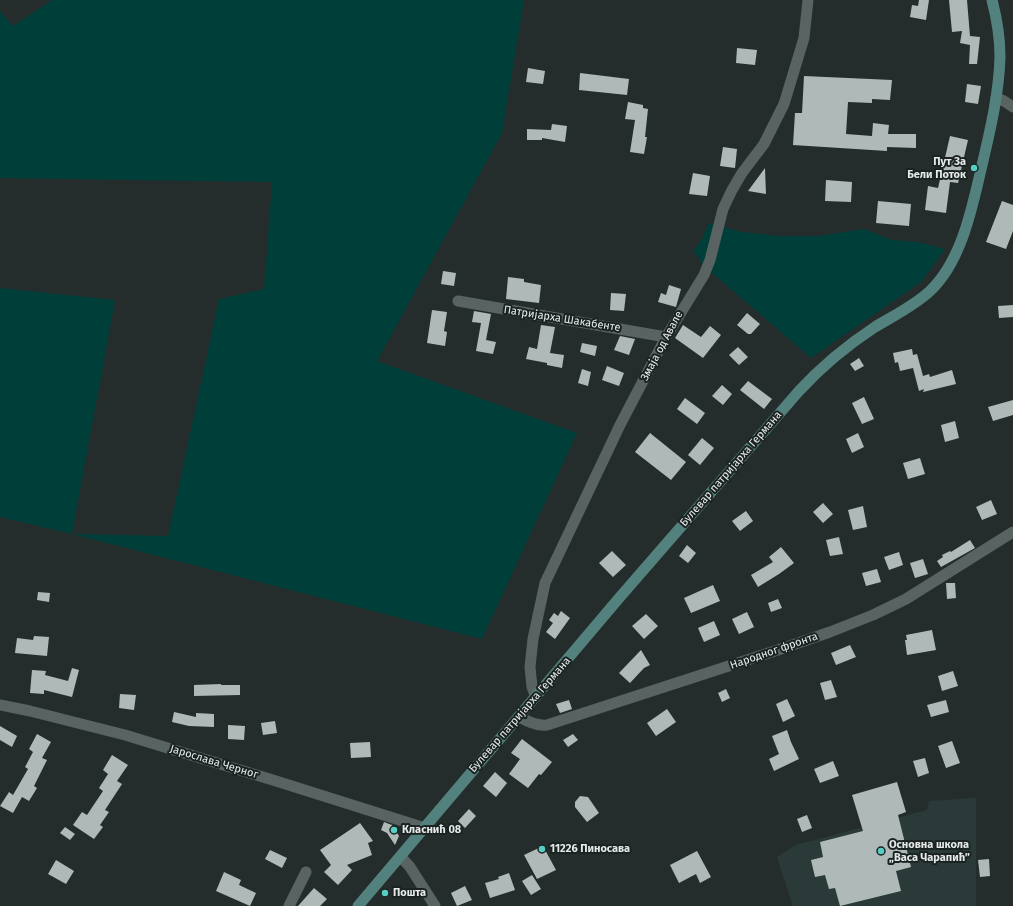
<!DOCTYPE html>
<html>
<head>
<meta charset="utf-8">
<style>
	body { margin:0 }
	canvas { display:block; background:#242d2c }
</style>
</head>
<body>
<canvas width="1013" height="906"></canvas>
<script>
const ctx = document.querySelector('canvas').getContext('2d');
ctx.lineJoin = 'round';
function paint(path, color) {
  ctx.fillStyle = color;
  ctx.fill(path, 'evenodd');
}
function strokePath(path, color, width, dash) {
  ctx.strokeStyle = color;
  ctx.lineWidth = width;
  ctx.lineCap = dash ? 'butt' : 'round';
  ctx.setLineDash(dash || []);
  ctx.stroke(path);
}
function label(font, color, halo, rows, align = 'center') {
  ctx.font = font + ' "Fira Sans",sans-serif';
  ctx.lineWidth = 4;
  ctx.setLineDash([]);
  ctx.textBaseline = 'middle';
  ctx.strokeStyle = halo;
  ctx.fillStyle = color;
  for (const [text, x, y, turn = 0] of rows) {
    ctx.save();
    ctx.translate(x, y);
    ctx.rotate((+turn || 0) * Math.PI / 180);
    ctx.textAlign = isNaN(turn) ? turn : align;
    if (halo) ctx.strokeText(text, 0, 0);
    ctx.fillText(text, 0, 0);
    ctx.restore();
  }
}
paint(new Path2D(`
	M976,798V906H793L777,857L796,845L927,810L929,801Z`), '#2a3a39');
paint(new Path2D(`
	M52,0H524L502,133L377,361L577,433L482,639L72,534L0,517V288L115,300L72,534L168,536L219,299L264,289L272,182L0,178V11L13,26Z
	M709,223L742,232L779,236H818L864,229L892,240L918,242L945,249L921,282L811,358L704,266L693,251L701,240Z`), '#003e3a');
paint(new Path2D(`
	M919,0H929L926,20L910,17L912,5L918,6Z
	M949,0H967L970,36L980,37L977,64H969L970,45L960,43L962,31L952,32Z
	M737,48L757,50L755,65L736,63Z
	M528,68L545,71L543,84L526,82Z
	M580,73L629,79L627,95L579,90Z
	M804,76L892,80L890,100L872,99V103L848,102L846,134L872,136L873,123L889,125L888,134H916V148L887,147V151L793,145L795,113H802Z
	M967,84L981,86L978,104L965,102Z
	M628,102L643,105V108L648,109L645,137H647L644,154L630,152L635,120L625,119Z
	M552,124L567,126L565,142L542,138V140H527V129L551,130Z
	M950,136L968,140L958,183L950,182L946,213L925,210L928,186L938,188Z
	M723,147L737,149L735,168L720,166Z
	M765,168L766,194L748,191Z
	M693,173L710,176L707,196L689,194Z
	M826,180L852,182L851,202L825,201Z
	M878,201L911,204L909,226L876,223Z
	M1002,201L1013,205V231L1006,249L986,242Z
	M443,271L456,273L454,286L441,284Z
	M508,277L524,279V282L541,285L539,303L506,299Z
	M669,285L681,289L676,307L658,302L661,293L666,295Z
	M611,293L626,294L624,311L610,310Z
	M1013,305V317L999,318L998,306Z
	M432,310L447,312L444,331L447,332L445,346L427,343Z
	M474,311L491,314L486,340L496,342L493,354L476,351L481,323L472,322Z
	M747,313L760,324L751,334H748L737,325Z
	M541,325L555,327L550,353L564,355L562,368L547,365V363L526,359L529,347L537,349Z
	M683,325L701,337L710,326L721,335L703,358L675,338Z
	M620,336L635,339L629,355L614,350Z
	M582,343L597,346L595,356L580,352Z
	M738,347L748,357L739,365L729,355Z
	M912,349L913,355L917,354L923,376L929,374L930,377L952,370L956,384L923,392L924,389L919,391L913,368L900,371L898,362L895,363L893,353Z
	M859,358L864,366L855,371L850,364Z
	M607,366L624,373L619,386L602,380Z
	M582,369L591,372L588,386L578,383Z
	M748,381L772,399L764,409L740,390Z
	M722,385L732,394L723,405L712,396Z
	M864,397L874,419L862,424L852,403Z
	M685,398L705,413L697,424L677,409Z
	M1013,400V415L993,421L988,407Z
	M955,421L959,438L945,442L941,425Z
	M650,433L686,462L671,480L635,452Z
	M858,433L864,447L852,453L846,439Z
	M702,438L714,448L700,465L688,455Z
	M920,458L925,474L908,479L903,463Z
	M991,500L997,514L982,520L976,507Z
	M823,503L833,514L823,523L813,512Z
	M863,506L867,527L853,530L848,510Z
	M746,511L753,521L740,531L732,521Z
	M839,537L843,554L830,556L826,540Z
	M970,540L975,548L941,567L937,561L943,557L942,555L950,551L951,552Z
	M687,545L696,553L688,563L679,556Z
	M781,547L794,563L779,574L758,587L751,575L773,562L769,557Z
	M612,551L626,565L613,577L599,563Z
	M899,552L903,565L889,570L884,557Z
	M923,559L928,574L915,578L910,563Z
	M877,569L881,582L866,586L862,573Z
	M946,583H955L956,598L947,599Z
	M713,585L720,601L691,613L684,598Z
	M38,592L50,593L49,602L37,600Z
	M778,599L782,608L771,612L768,603Z
	M561,611L570,618L555,639L546,632L553,623L549,620L554,613L558,616Z
	M747,612L754,627L739,634L732,619Z
	M646,614L658,626L644,639L632,626Z
	M714,621L720,635L704,642L698,628Z
	M932,630L936,650L907,655L905,640H907L906,635Z
	M34,636L49,637L47,656L15,653L17,638L33,640Z
	M850,645L856,657L836,665L831,653Z
	M641,650L650,665L644,668L630,683L619,673Z
	M72,668L79,670L72,697L44,690V694L30,693L32,670L46,671L45,675L68,681Z
	M953,671L958,686L942,691L938,676Z
	M831,680L837,697L825,700L820,683Z
	M221,684V685H240V695L194,696V685Z
	M726,689L730,698L722,702L718,693Z
	M120,694L136,695L134,710L119,708Z
	M787,699L795,716L783,722L776,704Z
	M569,700L572,709L560,713L556,704Z
	M946,700L949,712L931,717L927,705Z
	M667,709L676,722L656,736L647,723Z
	M174,712L196,717V713L214,714V727L189,726L172,722Z
	M275,721L277,733L263,735L261,723Z
	M228,725L245,726L244,740L228,739Z
	M0,726L17,736L12,747L0,740Z
	M787,730L791,742L799,759L774,771L769,759L779,754L772,736Z
	M37,734L51,742L42,758L47,760L34,786L37,788L29,801L22,797L13,813L0,806L9,792L13,795L28,769L25,767L33,752L29,749Z
	M573,734L578,740L568,747L563,740Z
	M522,739L552,762L541,775L539,774L528,788L509,774L520,759L511,753Z
	M952,741L960,763L946,768L938,746Z
	M370,742L371,757L351,758L350,743Z
	M112,755L128,765L117,781L122,784L105,810L109,812L100,825L103,827L94,839L73,825L82,812L87,815L103,791L99,788L108,774L103,770Z
	M925,758L929,773L918,777L913,761Z
	M833,761L839,776L820,783L814,769Z
	M495,772L507,783L496,797L483,786Z
	M897,782L906,812L898,815L911,867L896,871L901,891L840,906L835,888L829,889L825,875L815,877L811,860L823,857L820,842L863,831L852,795Z
	M580,796L588,797L599,813L587,822L575,807V802Z
	M469,809L476,816L465,828L458,821Z
	M807,815L812,828L802,832L797,819Z
	M384,822L392,825L399,836L395,845L387,833L381,830Z
	M360,823L373,841L368,843L372,855L347,865L352,870L338,885L324,872L331,865L320,850Z
	M65,827L75,834L70,840L60,833Z
	M543,846L556,870L537,879L524,855Z
	M270,850L287,858L282,868L265,859Z
	M697,851L711,877L700,883L696,874L679,883L670,865Z
	M989,859L990,876L980,877L978,860Z
	M56,860L74,871L66,884L48,874Z
	M224,872L241,880L239,885L256,893L250,906L216,891Z
	M509,873L515,890L490,898L485,883L499,879L498,877Z
	M532,875L541,889L531,895L522,881Z
	M465,886L472,900L457,906L451,893Z
	M314,888L327,899L320,906H298Z`), '#afb9b8');
strokePath(new Path2D(`
	M458,301L666,337
	M536,697L532,687L530,667L533,639L545,583L620,425L666,337L704,275L710,260L723,209L732,190L742,173L764,144L784,104L804,38L808,0
	M0,705L30,711L125,735L276,781L425,828
	M520,717C528,722 537,726 547,725L781,649L830,632L873,615L906,599L1013,532
	M401,857L410,867L435,906
	M289,906L306,872`), '#596362', 11);
strokePath(new Path2D(`
	M996,98L1004,101L1013,107`), '#596362', 11);
strokePath(new Path2D(`
	M358,906L620,597L799,391C822,366 846,346 875,327C893,316 914,306 930,291C963,260 973,203 983,161C991,127 999,92 1000,57C1000,37 997,19 992,0`), '#53827e', 11);
for (const [x, y, r, color] of [
	[974,168,4,"#56cec3"],
	[394,830,4,"#56cec3"],
	[542,849,4,"#56cec3"],
	[881,851,4,"#56cec3"],
	[385,893,4,"#56cec3"]
]) {
  const dot = new Path2D();
  dot.arc(x, y, r, 0, 2 * Math.PI);
  ctx.fillStyle = color;
  ctx.fill(dot);
  strokePath(dot, '#1b2322', 1.5);
}
label('bold 11px', '#e5eae9', '#1b2322', [
	["Пут За",966,162,"right"],
	["Бели Поток",966,175,"right"],
	["Класнић 08",402,830],
	["Основна школа",889,845],
	["„Васа Чарапић”",889,858],
	["11226 Пиносава",550,849],
	["Пошта",393,893]
], 'left');
label('11px', '#e5eae9', '#1b2322', [
	["Патријарха Шакабенте",562,319,9],
	["Змаја од Авале",662,346,-62],
	["Булевар патријарха Германа",731,469,-49],
	["Народног фронта",774,651,-19],
	["Булевар патријарха Германа",520,715,-49],
	["Јарослава Черног",214,762,17]
]);
</script>
</body>
</html>
